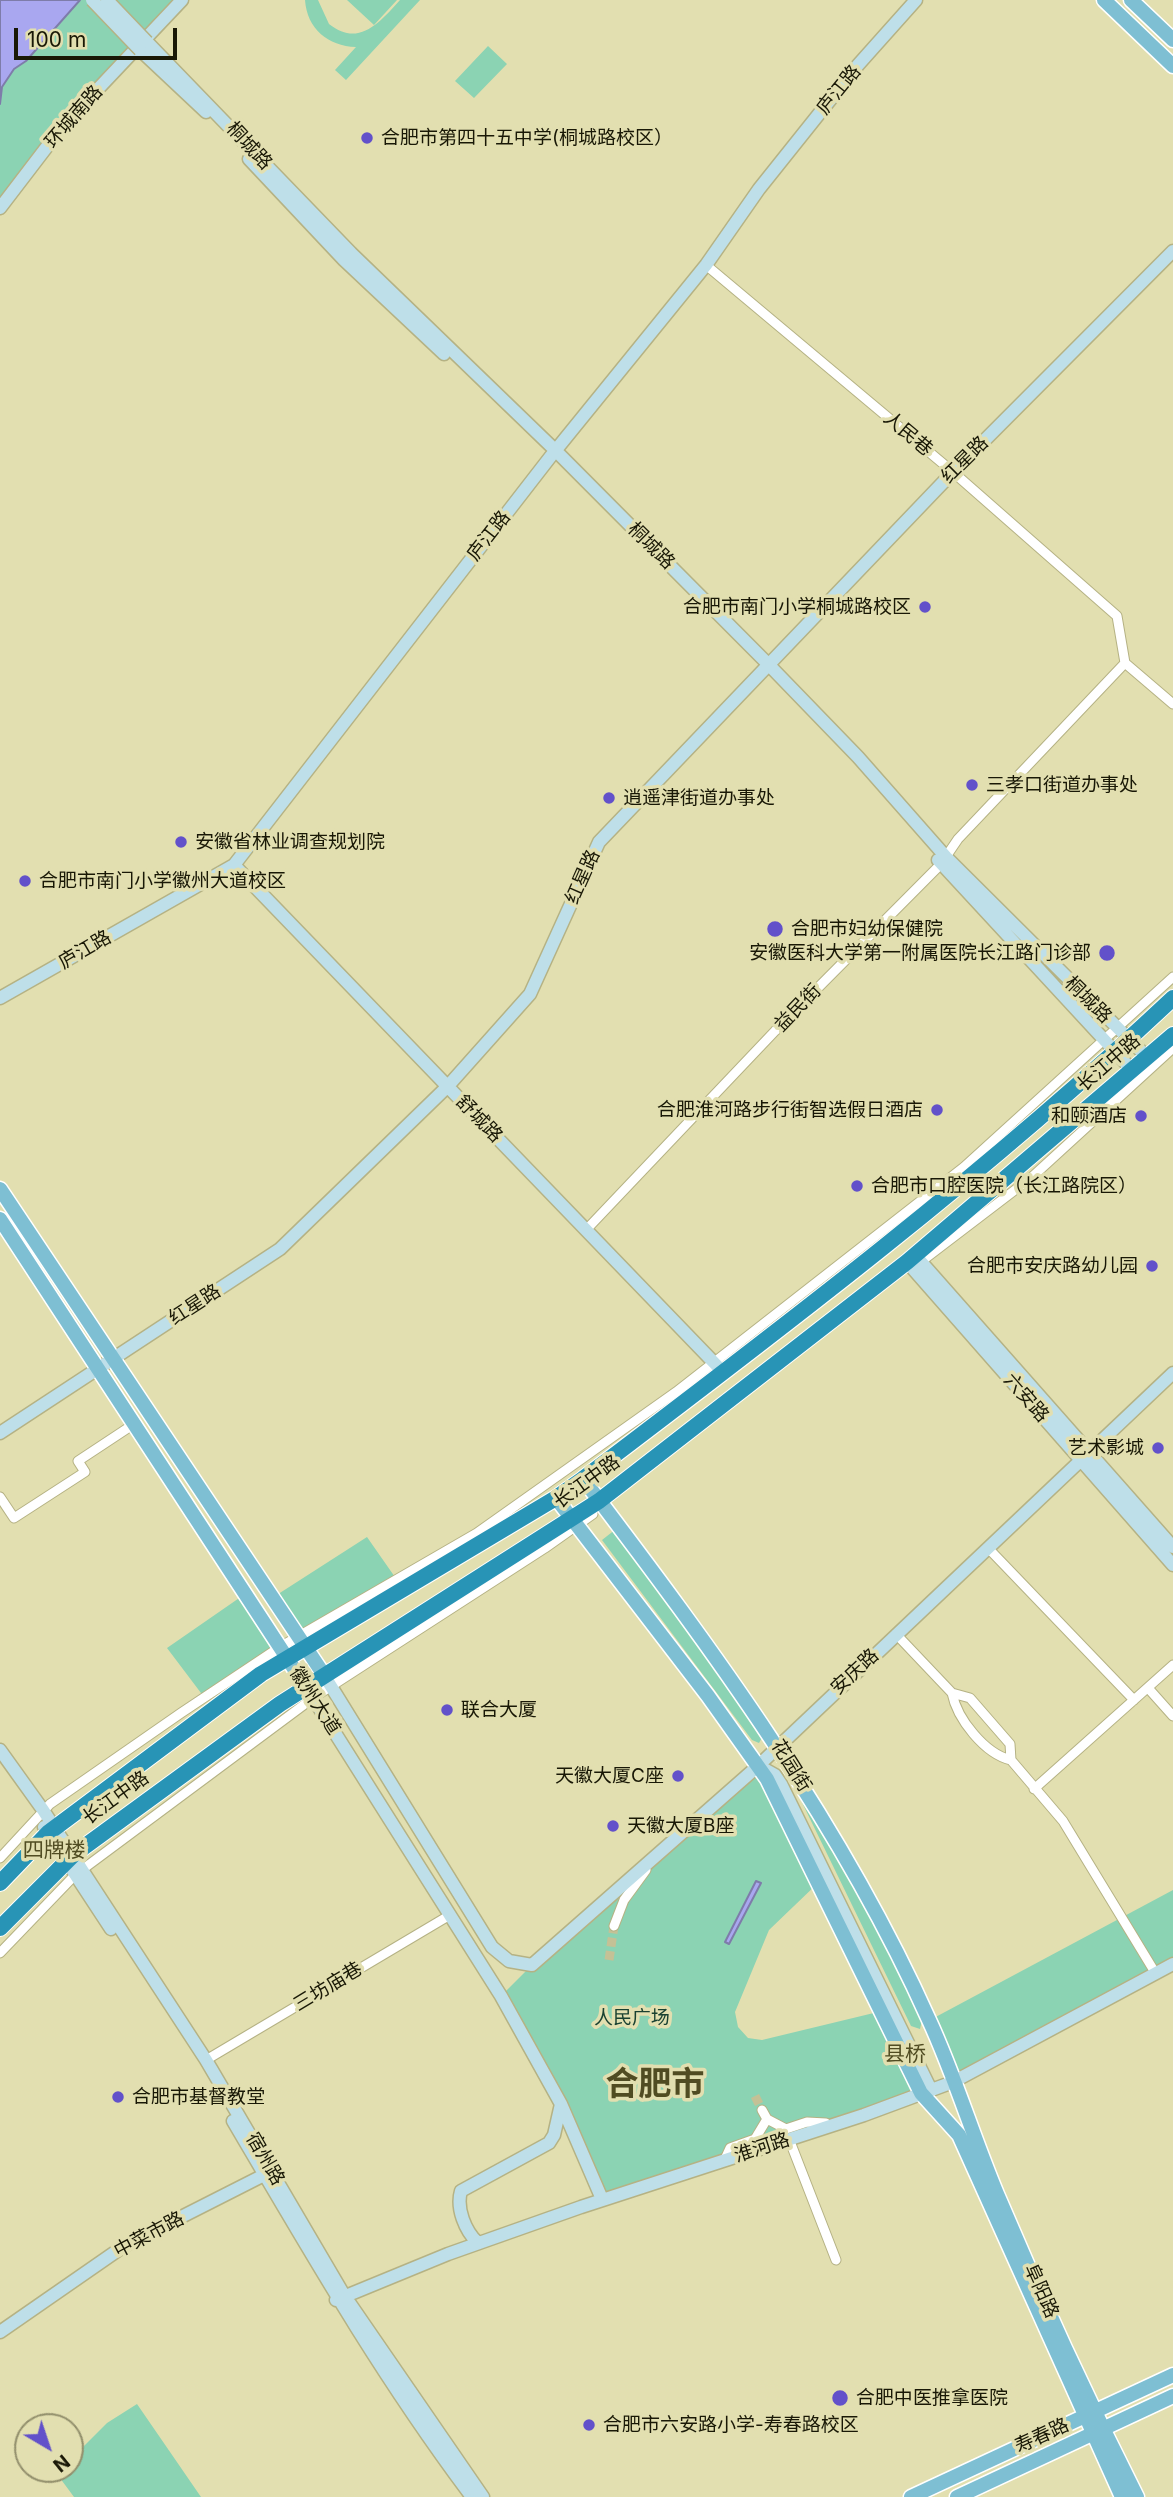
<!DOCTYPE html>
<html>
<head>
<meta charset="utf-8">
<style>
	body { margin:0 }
	#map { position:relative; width:1173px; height:2497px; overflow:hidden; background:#e2dfb0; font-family:Inter,sans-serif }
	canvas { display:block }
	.north { position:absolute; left:14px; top:2413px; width:70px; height:70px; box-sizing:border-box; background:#e2dfb0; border:2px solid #928f6c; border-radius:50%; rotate:141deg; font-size:19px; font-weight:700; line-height:28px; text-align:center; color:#191806 }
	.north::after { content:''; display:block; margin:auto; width:24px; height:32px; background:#6251ca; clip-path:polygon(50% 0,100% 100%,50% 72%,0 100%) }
	.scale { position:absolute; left:14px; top:28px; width:163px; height:32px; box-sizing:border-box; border:4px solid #191806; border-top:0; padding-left:9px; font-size:21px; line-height:24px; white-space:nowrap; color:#191806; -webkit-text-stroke:5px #e2dfb0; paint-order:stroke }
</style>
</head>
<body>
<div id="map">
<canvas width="1173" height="2497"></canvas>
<div class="north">N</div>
<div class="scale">100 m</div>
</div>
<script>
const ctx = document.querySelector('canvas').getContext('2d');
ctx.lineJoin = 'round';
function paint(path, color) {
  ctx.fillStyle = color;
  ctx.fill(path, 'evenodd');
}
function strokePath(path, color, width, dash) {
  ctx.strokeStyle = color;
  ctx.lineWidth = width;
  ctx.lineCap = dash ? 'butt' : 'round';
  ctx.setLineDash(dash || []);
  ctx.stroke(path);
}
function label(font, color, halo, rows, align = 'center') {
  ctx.font = font + ' Inter,"Noto Sans SC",sans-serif';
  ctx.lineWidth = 7;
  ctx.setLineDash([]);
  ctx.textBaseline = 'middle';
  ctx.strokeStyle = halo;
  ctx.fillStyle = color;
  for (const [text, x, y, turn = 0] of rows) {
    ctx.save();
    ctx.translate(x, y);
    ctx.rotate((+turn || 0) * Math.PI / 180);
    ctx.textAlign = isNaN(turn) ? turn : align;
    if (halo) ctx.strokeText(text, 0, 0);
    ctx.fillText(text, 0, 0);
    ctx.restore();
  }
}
paint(new Path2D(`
	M0,0H178L118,62L0,209Z
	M305,0H318L329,24C359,48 380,22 400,0H420L346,80L335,70L356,47C328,46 307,29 305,0Z
	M347,0H397L374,25Z
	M488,46L507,64L474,98L455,81Z
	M616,1529L765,1732L759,1743L752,1740L602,1540Z
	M367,1537L397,1580L299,1638L272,1598Z
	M245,1594L280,1647L204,1697L167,1648Z
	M758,1766L819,1882L769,1930L735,2012L738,2027L748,2038L762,2040L882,2011L921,2093L602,2199L501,1996L532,1965Z
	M804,1780L922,2020L920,2029L911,2026L793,1784Z
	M1173,1890V1964L953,2082L930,2020Z
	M137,2404L201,2497H74L57,2474L61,2469H70V2460L107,2423Z`), '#8bd3b3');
const water = new Path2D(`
	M0,0H80L26,61L14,69L2,87L0,104Z
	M756,1881L761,1883L729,1944L725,1942Z`);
paint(water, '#a9a7f0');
strokePath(water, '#7e7caa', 2);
strokePath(new Path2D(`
	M609,1960L614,1926
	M755,2096L762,2110`), '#c4c196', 9, [9, 4.5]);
const street = new Path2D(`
	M706,265L953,472L1117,616L1125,663L1173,704
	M586,1230L775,1031L941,864L958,839L1125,663
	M918,1264L1032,1177L1173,1048
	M0,1497L14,1518L85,1472L78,1461L134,1424
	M988,1548L1134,1700
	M896,1634L952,1693L970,1698L1010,1744L1011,1760L1063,1821L1156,1974
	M1148,1688L1173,1716
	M952,1693C957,1719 985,1754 1011,1760
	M1034,1789L1173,1665
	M0,1858L50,1804L181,1713L280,1647L477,1533L676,1392L964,1167L1173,977
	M614,1926L624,1900L646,1870
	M0,1953L75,1875L313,1698L545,1548L593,1514
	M206,2060L450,1915
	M762,2110L767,2119L786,2129L807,2122L826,2123
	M789,2139L836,2260
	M725,2159L730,2148L755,2139L767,2119`);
const secondary = new Path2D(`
	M147,42L351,253L555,450L768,664L858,757L946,857L1148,1058
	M140,50L206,112
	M249,159L344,260L444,354
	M0,208L62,127L182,0
	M938,860L1133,1071
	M234,865L723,1372
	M0,998L234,865L551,456L706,265L759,189L858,65L916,0
	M915,1255L1173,1547
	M907,1262L1173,1565
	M0,1433L280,1249L448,1086L530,994L599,842L953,472L1173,251
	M324,1675L492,1947L509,1961L532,1965L758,1766L1173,1373
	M306,1687L501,1996L561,2104L602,2199
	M0,1750L43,1810L206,2060L344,2295L483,2497
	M759,1766L775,1775L781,1784L931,2090
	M44,1827L111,1929
	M233,2121C310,2252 381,2376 472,2497
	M478,2243C465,2231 456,2208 461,2191L549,2143L554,2135L561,2104
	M336,2300L448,2254L581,2207L864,2115L953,2082L1173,1964
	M0,2332L124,2246L268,2173`);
const primary = new Path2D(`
	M1104,0L1173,66
	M1131,0L1173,40
	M0,1189L324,1675
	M0,1219L306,1687
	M583,1479C713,1650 841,1823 929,2020C955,2076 973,2137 997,2194C1040,2296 1087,2398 1137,2497
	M556,1498L708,1696L767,1779L921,2093L959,2135L1122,2497
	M911,2497L1173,2375
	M957,2497L1173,2396`);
const highway = new Path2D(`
	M0,1883L48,1833L261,1674L556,1498L583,1479C785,1326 988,1172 1173,998
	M0,1928L73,1855L280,1704L599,1501L907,1262L1173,1035`);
strokePath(street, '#b5b284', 11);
strokePath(secondary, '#b5b284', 15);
strokePath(primary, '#fff', 17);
strokePath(highway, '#fff', 18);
strokePath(street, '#fff', 9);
strokePath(secondary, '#bedfe9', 12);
strokePath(primary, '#7ebfd3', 14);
strokePath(highway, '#2894b6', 16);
const secondaryBridge = new Path2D(`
	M92,0L140,50
	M107,0L147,42`);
strokePath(secondaryBridge, '#b5b284', 15, []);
strokePath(secondaryBridge, '#bedfe9', 12);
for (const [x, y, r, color] of [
	[367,138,7,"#6251ca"],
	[925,607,7,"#6251ca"],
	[972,785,7,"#6251ca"],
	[609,798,7,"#6251ca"],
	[181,842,7,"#6251ca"],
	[25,881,7,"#6251ca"],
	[775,929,9,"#6251ca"],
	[1107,953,9,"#6251ca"],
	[937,1110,7,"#6251ca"],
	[1141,1116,7,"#6251ca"],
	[857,1186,7,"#6251ca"],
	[1152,1266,7,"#6251ca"],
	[1158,1448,7,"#6251ca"],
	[447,1710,7,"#6251ca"],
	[678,1776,7,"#6251ca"],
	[613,1826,7,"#6251ca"],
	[118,2097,7,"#6251ca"],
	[840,2398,9,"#6251ca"],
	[589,2425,7,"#6251ca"]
]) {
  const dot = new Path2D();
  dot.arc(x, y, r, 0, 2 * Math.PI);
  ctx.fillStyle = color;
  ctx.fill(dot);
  strokePath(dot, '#e2dfb0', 2.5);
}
label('19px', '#191806', '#e2dfb0', [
	["庐江路",839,90,-51],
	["环城南路",74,117,-49],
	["桐城路",249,146,47],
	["人民巷",908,434,40],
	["红星路",965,460,-45],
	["庐江路",489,536,-52],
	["桐城路",651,546,45],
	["红星路",583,877,-66],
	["庐江路",85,950,-30],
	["桐城路",1088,1000,45],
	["益民街",798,1008,-46],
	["长江中路",1109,1063,-41],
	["舒城路",479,1119,46],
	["红星路",195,1305,-33],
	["六安路",1026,1398,49],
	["长江中路",587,1482,-36],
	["安庆路",855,1672,-43],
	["徽州大道",315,1701,57],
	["花园街",791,1766,58],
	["长江中路",116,1798,-36],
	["三坊庙巷",328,1987,-31],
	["淮河路",762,2148,-18],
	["宿州路",265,2159,60],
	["中菜市路",149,2235,-28],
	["阜阳路",1041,2291,66],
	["寿春路",1042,2436,-25]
]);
label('19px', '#191806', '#e2dfb0', [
	["合肥市第四十五中学(桐城路校区）",381,138],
	["合肥市南门小学桐城路校区",911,607,"right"],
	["三孝口街道办事处",986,785],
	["逍遥津街道办事处",623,798],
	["安徽省林业调查规划院",195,842],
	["合肥市南门小学徽州大道校区",39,881],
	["合肥市妇幼保健院",791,929],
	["安徽医科大学第一附属医院长江路门诊部",1091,953,"right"],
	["合肥淮河路步行街智选假日酒店",923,1110,"right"],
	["和颐酒店",1127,1116,"right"],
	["合肥市口腔医院（长江路院区）",871,1186],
	["合肥市安庆路幼儿园",1138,1266,"right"],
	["艺术影城",1144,1448,"right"],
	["联合大厦",461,1710],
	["天徽大厦C座",664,1776,"right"],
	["天徽大厦B座",627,1826],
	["合肥市基督教堂",132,2097],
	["合肥中医推拿医院",856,2398],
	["合肥市六安路小学-寿春路校区",603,2425]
], 'left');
label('19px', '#194131', '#e2dfb0', [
	["人民广场",632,2018]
]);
label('21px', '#504c22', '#e2dfb0', [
	["四牌楼",54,1851],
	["县桥",905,2055]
]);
label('bold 33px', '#504c22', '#e2dfb0', [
	["合肥市",655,2085]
]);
</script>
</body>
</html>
